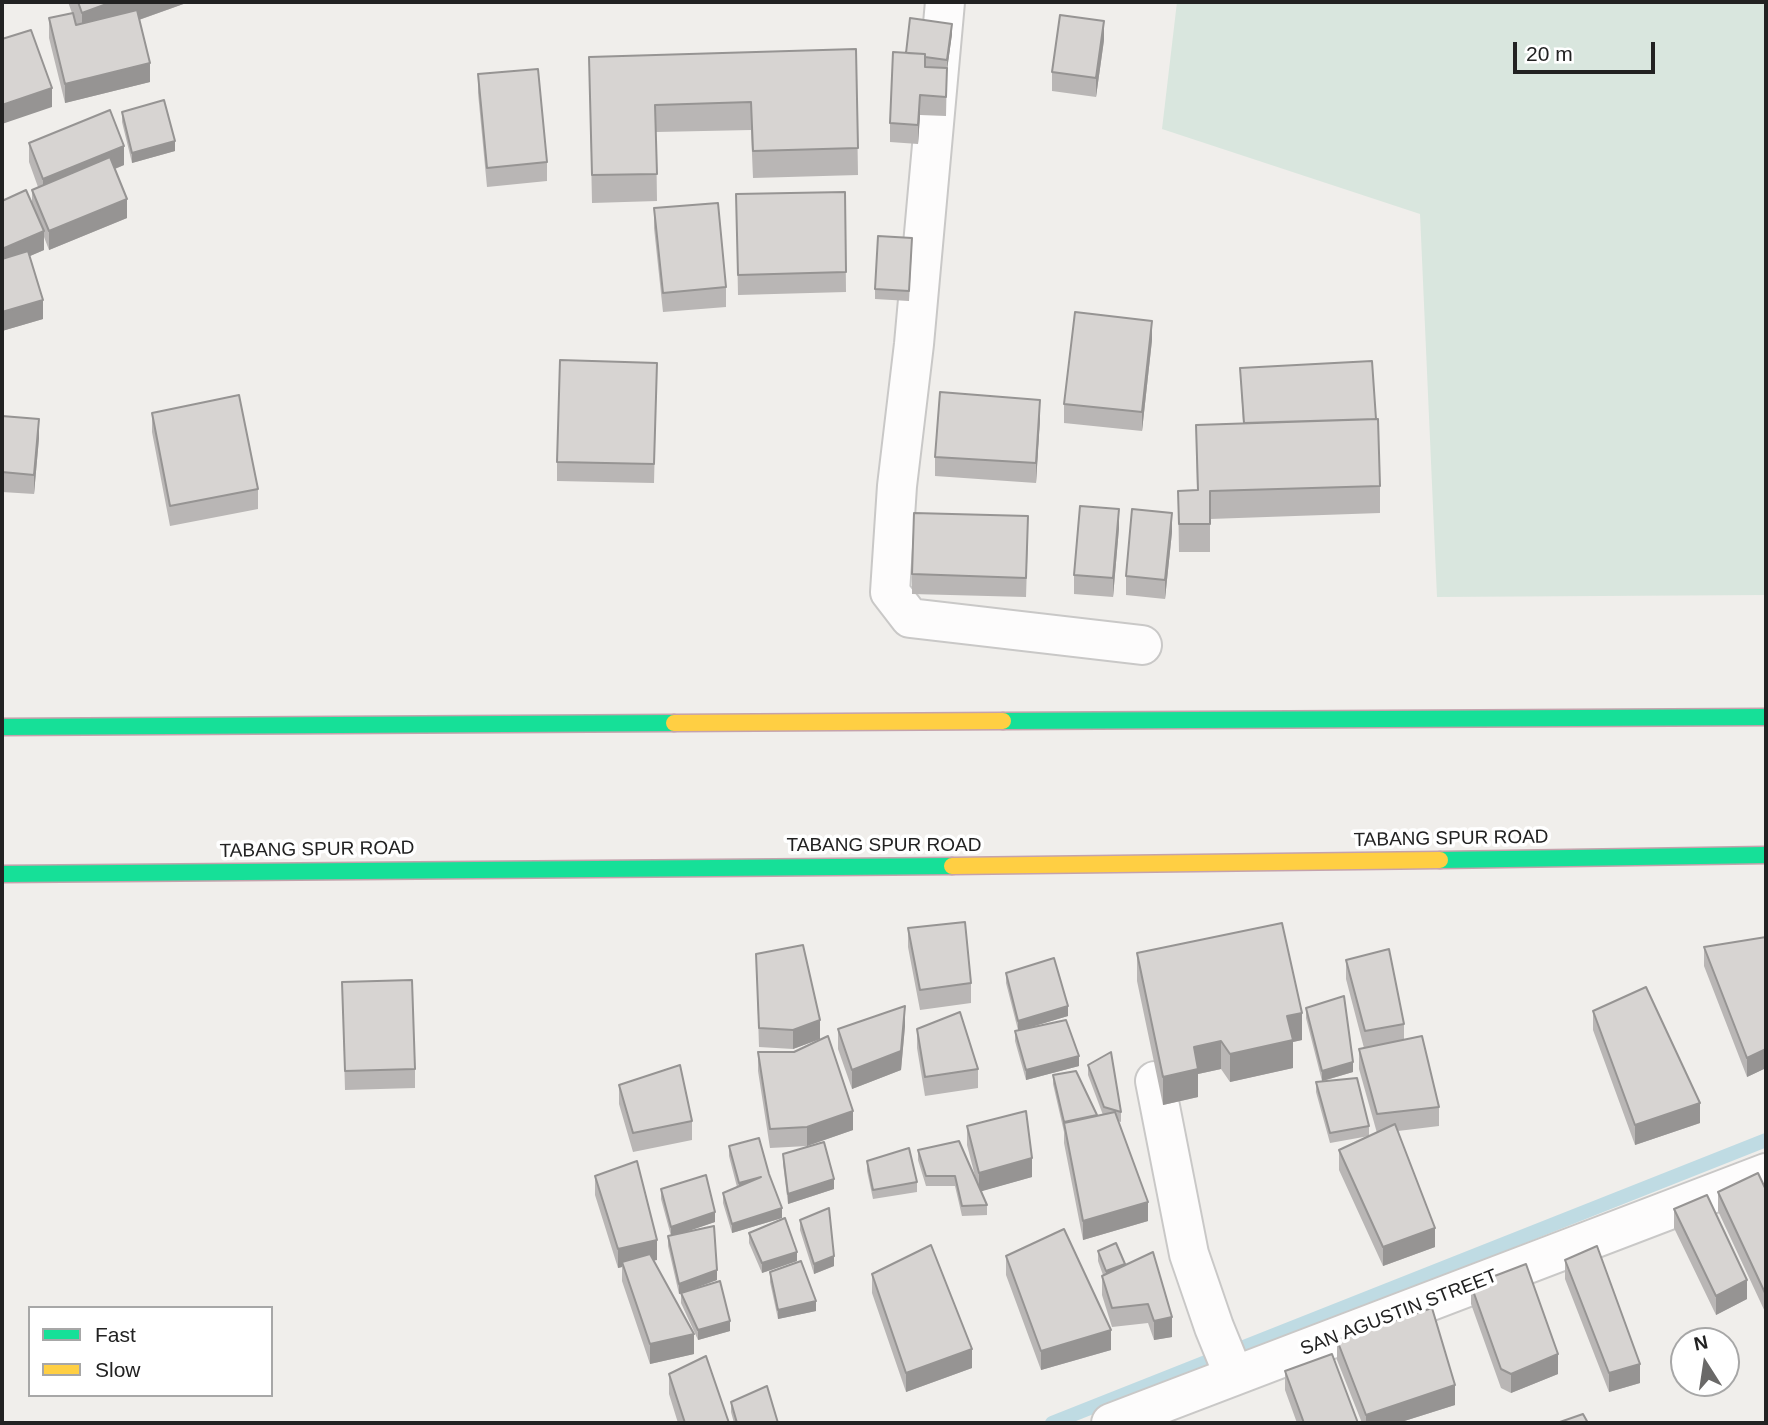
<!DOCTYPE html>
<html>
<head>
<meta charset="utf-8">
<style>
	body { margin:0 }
	#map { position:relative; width:1768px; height:1425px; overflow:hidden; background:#f0eeeb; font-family:Arial,sans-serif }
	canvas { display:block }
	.frame { position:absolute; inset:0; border:4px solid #222; pointer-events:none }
	.legend { position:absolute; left:28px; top:1306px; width:245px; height:91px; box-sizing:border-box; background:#fff; border:2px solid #a7a7a7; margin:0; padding:9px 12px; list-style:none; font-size:21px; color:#222 }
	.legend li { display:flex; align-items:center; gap:14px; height:35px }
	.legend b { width:35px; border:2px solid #a7a7a7 }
	.north { position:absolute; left:1670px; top:1327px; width:70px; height:70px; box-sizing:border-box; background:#fff; border:2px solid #a7a7a7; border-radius:50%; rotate:348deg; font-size:19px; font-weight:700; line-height:28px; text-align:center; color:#222 }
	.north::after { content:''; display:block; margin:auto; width:24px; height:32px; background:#6a6968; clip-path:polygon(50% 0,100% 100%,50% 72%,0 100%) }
	.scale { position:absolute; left:1513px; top:42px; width:142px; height:32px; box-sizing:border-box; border:4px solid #222; border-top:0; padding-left:9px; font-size:21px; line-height:24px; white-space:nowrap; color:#222; -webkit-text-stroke:5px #fff; paint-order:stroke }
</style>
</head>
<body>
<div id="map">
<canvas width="1768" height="1425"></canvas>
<div class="frame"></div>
<ul class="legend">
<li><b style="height:9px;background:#16e098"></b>Fast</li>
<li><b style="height:9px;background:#ffcf43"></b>Slow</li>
</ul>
<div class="north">N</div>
<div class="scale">20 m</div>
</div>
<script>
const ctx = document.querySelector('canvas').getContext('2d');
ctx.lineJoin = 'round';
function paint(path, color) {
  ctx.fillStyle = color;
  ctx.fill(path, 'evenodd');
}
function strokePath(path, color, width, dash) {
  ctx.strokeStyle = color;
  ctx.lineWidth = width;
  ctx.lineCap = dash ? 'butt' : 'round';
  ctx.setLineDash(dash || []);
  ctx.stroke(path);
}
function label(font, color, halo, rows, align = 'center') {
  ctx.font = font + ' Arial,sans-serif';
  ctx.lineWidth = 7;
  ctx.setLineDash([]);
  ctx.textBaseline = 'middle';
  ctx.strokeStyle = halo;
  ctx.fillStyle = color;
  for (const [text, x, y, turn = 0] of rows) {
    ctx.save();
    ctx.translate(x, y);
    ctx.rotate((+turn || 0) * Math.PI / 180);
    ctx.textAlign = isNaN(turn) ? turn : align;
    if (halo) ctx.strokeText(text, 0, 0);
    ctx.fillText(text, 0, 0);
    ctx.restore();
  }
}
paint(new Path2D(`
	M1177,2H1766V595L1437,597L1420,214L1162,129Z`), '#d9e6de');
strokePath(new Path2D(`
	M1052,1423L1766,1140`), '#bfdbe3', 14);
const street = new Path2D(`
	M945,2L914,344L897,486L890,592L910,618L1142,645
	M1155,1081L1189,1254L1214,1327L1234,1376
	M1111,1423L1766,1173`);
const fast = new Path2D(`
	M1003,721L1766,717
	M2,727L674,723
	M1440,860L1766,855
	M2,874L952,866`);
const slow = new Path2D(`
	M674,723L1003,721
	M952,866L1440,860`);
strokePath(street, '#c9c8c7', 42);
strokePath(fast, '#c5a2ac', 19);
strokePath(slow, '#c5a2ac', 19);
strokePath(street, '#fdfcfc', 38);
strokePath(fast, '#16e098', 16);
strokePath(slow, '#ffcf43', 16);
paint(new Path2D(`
	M68,2H189L139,20L150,82L65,103L49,38V18L72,13Z
	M952,34L947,70L946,116L920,115L918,144L890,142V123L906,53Z
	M1104,40L1096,97L1052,91V72Z
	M856,49L858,175L753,178L751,130L656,132L657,201L592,203L589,57Z
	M478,74L547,162V181L487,187L478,93Z
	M122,112L175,151L132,163L122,122Z
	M29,143L124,165L115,169L127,218L49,250L44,237V250L30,256L43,319L2,331L32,203V190L38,187L29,162Z
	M845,192L846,292L738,295L736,194Z
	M654,208L726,287V307L663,312L654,228Z
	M912,248L909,301L875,299V289Z
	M1152,340L1142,431L1064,423V404Z
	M657,363L654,483L557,481V462Z
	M1240,368L1380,486V513L1210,519V552H1179L1178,491L1197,490L1196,425L1243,423Z
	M152,413L258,489V509L170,526L152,432Z
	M2,416L39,438L34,494L2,492Z
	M1040,419L1036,483L935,476V457Z
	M1119,528L1113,597L1074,594V575Z
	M1172,532L1165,599L1126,595V576Z
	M1028,535L1026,597L912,594V574Z
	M908,928L971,983V1003L920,1010L908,947Z
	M1766,937V1068L1747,1077L1704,966V947Z
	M1137,953L1302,1040L1293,1042V1068L1230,1082L1221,1069L1198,1074V1097L1163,1105L1137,981Z
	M756,954L820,1039L793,1049L759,1047Z
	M1346,960L1404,1024V1040L1439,1107V1126L1398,1131L1435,1247L1383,1266L1339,1170V1150L1377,1133L1359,1069V1049L1364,1048L1346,979Z
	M1006,973L1068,1016L1020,1030L1079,1066L1026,1080L1015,1041V1031L1018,1030L1006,983Z
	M342,982L415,1069V1088L345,1090Z
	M1306,1008L1353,1072L1323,1081L1369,1126V1136L1330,1143L1316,1092V1082L1322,1081L1306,1018Z
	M1593,1011L1700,1123L1635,1145L1593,1030Z
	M905,1026L901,1070L852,1089L838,1049V1029Z
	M917,1029L978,1069V1088L925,1096L917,1048Z
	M758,1052L853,1130L807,1146L770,1148L758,1071Z
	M1088,1065L1121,1112V1122L1118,1121L1148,1221L1083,1240L1064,1143V1132L1053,1084V1075L1097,1116L1103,1115L1088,1075Z
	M619,1085L692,1121V1140L633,1152L619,1104Z
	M967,1126L1032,1177L981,1191L987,1205V1215L962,1216L955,1186H926L918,1160V1150L976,1180L967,1145Z
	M729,1146L782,1218L732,1233L723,1203V1193L737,1187L729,1156Z
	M783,1154L834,1189L788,1204L783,1164Z
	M867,1161L917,1182V1192L873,1199L867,1171Z
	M595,1176L657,1260H654L694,1354L650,1364L622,1281V1267L618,1268L595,1195Z
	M661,1189L715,1222L679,1234L717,1280L679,1294L668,1246V1236H671L661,1199Z
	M1766,1190V1314L1718,1211V1192Z
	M1674,1209L1747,1299L1716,1315L1674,1228Z
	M800,1220L834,1266L814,1274L800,1230Z
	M749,1233L797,1261L762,1273L749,1243Z
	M1098,1251L1125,1265L1172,1337L1154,1340L1148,1323L1112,1327L1102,1295V1276L1103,1275L1098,1261Z
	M1006,1256L1111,1350L1041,1370L1006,1275Z
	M1565,1260L1640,1383L1609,1392L1565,1279Z
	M770,1272L816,1311L778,1319L770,1282Z
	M872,1274L972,1368L906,1392L872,1293Z
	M1471,1285L1558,1374L1511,1393L1501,1388L1471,1304Z
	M681,1293L730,1331L698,1340L681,1303Z
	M1337,1340L1455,1405L1398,1423H1362L1337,1360Z
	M1285,1371L1358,1423H1297L1285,1390Z
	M669,1374L729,1423H678L669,1394Z
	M731,1402L778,1423H734L731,1412Z`), '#b9b6b5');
paint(new Path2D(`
	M112,2H189L82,40V13Z
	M1104,21V40L1096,97V78Z
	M952,24V34L947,70V60Z
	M150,63V82L65,103V84Z
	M52,88V107L2,124V105Z
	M920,95V115L918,144V125Z
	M175,141V151L132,163V153Z
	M124,146V165L43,198V179Z
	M127,199V218L49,250V231Z
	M44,231V250L2,268V249Z
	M43,300V319L2,331V312Z
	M1152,321V340L1142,431V412Z
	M1040,400V419L1036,483V463Z
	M39,419V438L34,494V475Z
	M1119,509V528L1113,597V578Z
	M1172,513V532L1165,599V580Z
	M905,1006V1026L901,1070L852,1089V1070Z
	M1068,1006V1016L1018,1031V1021Z
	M1302,1013V1040L1293,1042V1068L1230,1082V1054L1287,1016Z
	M820,1020V1039L793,1049V1030Z
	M1221,1041V1069L1198,1074V1097L1163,1105V1077L1194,1047Z
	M1766,1049V1068L1747,1077V1058Z
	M1079,1056V1066L1026,1080V1070Z
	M1353,1062V1072L1322,1081V1071Z
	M1700,1103V1123L1635,1145V1125Z
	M853,1111V1130L807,1146V1127Z
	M1032,1158V1177L979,1192V1173Z
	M761,1177L739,1192V1183Z
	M834,1179V1189L788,1204V1194Z
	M1148,1202V1221L1083,1240V1221Z
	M782,1208V1218L732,1233V1224Z
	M715,1212V1222L671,1237V1227Z
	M1435,1228V1247L1383,1266V1247Z
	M657,1240V1260L624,1267L622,1262V1267L618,1268V1249Z
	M797,1252V1261L762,1273V1263Z
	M834,1256V1266L814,1274V1264Z
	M1125,1264L1106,1280V1271Z
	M717,1270V1280L679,1294V1284Z
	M1747,1280V1299L1716,1315V1296Z
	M816,1301V1311L778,1319V1310Z
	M1172,1317V1337L1154,1340V1321Z
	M730,1321V1331L698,1340V1330Z
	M1111,1330V1350L1041,1370V1351Z
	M694,1334V1354L650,1364V1344Z
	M972,1349V1368L906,1392V1373Z
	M1558,1354V1374L1511,1393V1374Z
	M1640,1364V1383L1609,1392V1373Z
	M1455,1385V1405L1398,1423H1366V1415Z`), '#969493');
const building = new Path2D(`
	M78,2H112L82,13Z
	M137,10L150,63L65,84L49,18L73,13L76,25Z
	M1060,15L1104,21L1096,78L1052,72Z
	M910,18L952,24L947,60L925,57V54L906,53Z
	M31,30L52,88L2,105V39Z
	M856,49L858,148L753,151L751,102L655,105L657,174L592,175L589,57Z
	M893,52L925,54V67L947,68L946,97L920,95L918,125L890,123Z
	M538,69L547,162L487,168L478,74Z
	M164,100L175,141L132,153L122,112Z
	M110,110L124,146L43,179L29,143Z
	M110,157L127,199L49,231L32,190Z
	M26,190L44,231L2,249V201Z
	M845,192L846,272L738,275L736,194Z
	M718,203L726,287L663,293L654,208Z
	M878,236L912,238L909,291L875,289Z
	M28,251L43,300L2,312V259Z
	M1075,312L1152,321L1142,412L1064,404Z
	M560,360L657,363L654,464L557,462Z
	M1372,361L1376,419L1244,423L1240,368Z
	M940,392L1040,400L1036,463L935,457Z
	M239,395L258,489L170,506L152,413Z
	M2,416L39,419L34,475L2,472Z
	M1378,419L1380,486L1210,491V524H1179L1178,491L1198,490L1196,425Z
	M1080,506L1119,509L1113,578L1074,575Z
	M1132,509L1172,513L1165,580L1126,576Z
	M914,513L1028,516L1026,578L912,574Z
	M965,922L971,983L920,990L908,928Z
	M1282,923L1302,1013L1287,1016L1293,1040L1230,1054L1221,1041L1194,1047L1198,1069L1163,1077L1137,953Z
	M1766,937V1049L1747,1058L1704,947Z
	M803,945L820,1020L793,1030L759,1028L756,954Z
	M1389,949L1404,1024L1365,1031L1346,960Z
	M1054,958L1068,1006L1018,1021L1006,973Z
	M412,980L415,1069L345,1071L342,982Z
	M1646,987L1700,1103L1635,1125L1593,1011Z
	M1344,996L1353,1062L1322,1071L1306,1008Z
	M905,1006L901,1051L852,1070L838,1029Z
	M960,1012L978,1069L925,1077L917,1029Z
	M1066,1020L1079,1056L1026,1070L1015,1031Z
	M828,1036L853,1111L807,1127L770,1129L758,1052H794Z
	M1422,1036L1439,1107L1377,1114L1359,1049Z
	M1111,1052L1121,1112L1104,1107L1088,1065Z
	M680,1065L692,1121L633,1133L619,1085Z
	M1076,1071L1097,1115L1064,1122L1053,1075Z
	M1357,1078L1369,1126L1330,1133L1316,1082Z
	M1026,1111L1032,1158L979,1173L967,1126Z
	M1115,1112L1148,1202L1083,1221L1064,1123Z
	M1395,1124L1435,1228L1383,1247L1339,1150Z
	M759,1138L769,1174L782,1208L732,1224L723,1193L761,1177L739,1183L729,1146Z
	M959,1141L987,1205L962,1206L955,1176H926L918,1150Z
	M824,1142L834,1179L788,1194L783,1154Z
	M909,1148L917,1182L873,1190L867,1161Z
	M637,1161L657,1240L618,1249L595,1176Z
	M1758,1173L1766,1190V1295L1718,1192Z
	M706,1175L715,1212L671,1227L661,1189Z
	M1707,1195L1747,1280L1716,1296L1674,1209Z
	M829,1208L834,1256L814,1264L800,1220Z
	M785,1218L797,1252L762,1263L749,1233Z
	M714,1226L717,1270L679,1284L668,1236Z
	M1064,1229L1111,1330L1041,1351L1006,1256Z
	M1116,1243L1125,1264L1106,1271L1098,1251Z
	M931,1245L972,1349L906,1373L872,1274Z
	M1597,1246L1640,1364L1609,1373L1565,1260Z
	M1153,1252L1172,1317L1154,1321L1148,1304L1112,1308L1102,1276Z
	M650,1254L694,1334L650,1344L622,1262Z
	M801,1261L816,1301L778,1310L770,1272Z
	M1526,1264L1558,1354L1511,1374L1501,1369L1471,1285Z
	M720,1281L730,1321L698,1330L681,1293Z
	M1432,1308L1455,1385L1366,1415L1337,1340Z
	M1332,1354L1358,1423H1304L1285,1371Z
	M706,1356L729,1423H685L669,1374Z
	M767,1386L778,1423H737L731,1402Z
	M1583,1414L1588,1423H1557Z`);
paint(building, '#d7d4d2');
strokePath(building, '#969493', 2);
label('19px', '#222', '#fff', [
	["TABANG SPUR ROAD",1451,839,-1],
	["TABANG SPUR ROAD",884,846],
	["TABANG SPUR ROAD",317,850,-1],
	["SAN AGUSTIN STREET",1399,1313,-21]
]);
</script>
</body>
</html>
